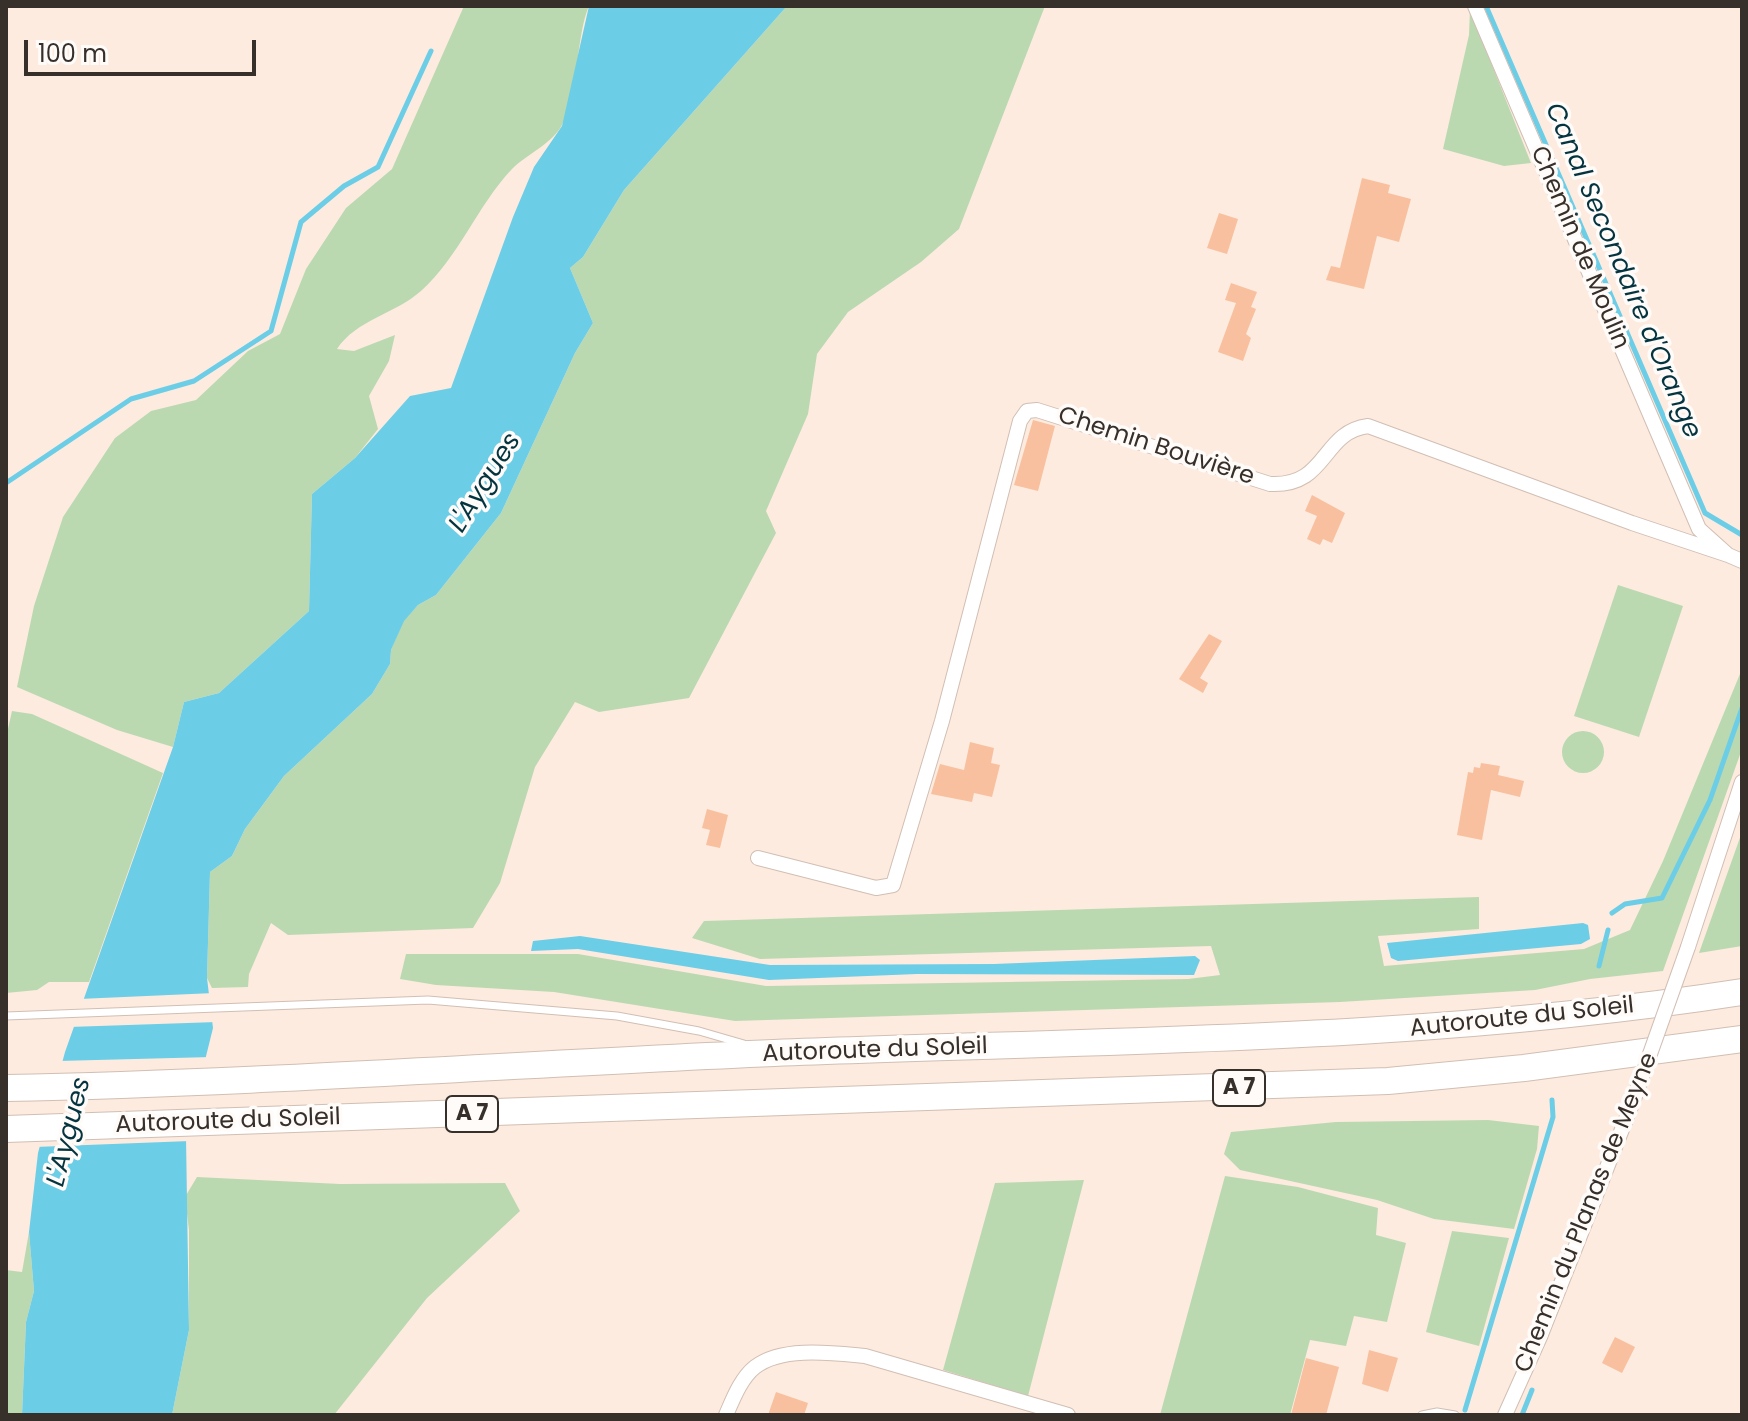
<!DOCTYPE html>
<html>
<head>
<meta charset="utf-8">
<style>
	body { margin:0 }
	#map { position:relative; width:1748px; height:1421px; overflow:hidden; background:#fdebdf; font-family:Poppins,sans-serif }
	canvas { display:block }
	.frame { position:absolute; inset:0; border:8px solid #362f2a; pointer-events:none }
	.scale { position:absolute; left:24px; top:40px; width:232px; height:36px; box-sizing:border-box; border:4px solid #362f2a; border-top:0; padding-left:10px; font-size:24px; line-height:28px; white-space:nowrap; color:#362f2a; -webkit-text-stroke:6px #fffbf9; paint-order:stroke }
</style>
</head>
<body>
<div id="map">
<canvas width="1748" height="1421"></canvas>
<div class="frame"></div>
<div class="scale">100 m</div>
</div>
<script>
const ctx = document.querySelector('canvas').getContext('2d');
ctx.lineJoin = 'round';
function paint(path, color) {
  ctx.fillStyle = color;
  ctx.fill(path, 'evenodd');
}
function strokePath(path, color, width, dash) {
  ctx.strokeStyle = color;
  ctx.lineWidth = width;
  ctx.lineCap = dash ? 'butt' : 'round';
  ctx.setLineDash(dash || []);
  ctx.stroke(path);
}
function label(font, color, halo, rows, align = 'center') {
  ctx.font = font + ' Poppins,sans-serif';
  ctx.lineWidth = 7;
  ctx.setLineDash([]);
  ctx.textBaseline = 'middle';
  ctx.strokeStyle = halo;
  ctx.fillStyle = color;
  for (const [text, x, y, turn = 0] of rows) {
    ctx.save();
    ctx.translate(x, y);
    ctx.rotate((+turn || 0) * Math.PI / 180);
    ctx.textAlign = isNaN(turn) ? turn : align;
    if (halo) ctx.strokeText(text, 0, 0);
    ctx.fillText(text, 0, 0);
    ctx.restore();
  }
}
paint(new Path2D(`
	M464,6H589C576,35 579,92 562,125C552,144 527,154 512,169C477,206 459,257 421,291C395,314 356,320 337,349L354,351L395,335L389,361L369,396L378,429L355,458L312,494L309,611L219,693L184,702L173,747L117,730L17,687L34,606L63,517L115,438L151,411L196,400L248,351L280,334L306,269L346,208L392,169Z
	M787,6H1045L959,229L921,262L848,312L817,354L808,414L766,511L776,533L689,698L599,712L575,702L535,767L500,883L473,928L288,935L271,923L249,974L248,987L212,988L207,978L210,872L232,856L245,829L284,776L372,694L390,664L391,650L403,621L418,605L436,595L501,513L575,353L593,323L570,268L583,257L624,190Z
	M1470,10L1531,163L1504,166L1443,149L1469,35Z
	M1618,585L1683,606L1639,737L1574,716Z
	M1742,669V749L1663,971L1590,979L1535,990L1340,1002L735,1021L554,992L436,985L400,979L406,954H578L766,986L1188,979L1220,975L1211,946L760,959L692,938L704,921L1479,897V929L1378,936L1384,966L1584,949L1630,930L1663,861Z
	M12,711L32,714L163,773L89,982H49L37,990L6,993V738Z
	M1562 752a21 21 0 1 1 42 0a21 21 0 1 1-42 0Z
	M1742,832V946L1699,953Z
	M1488,1120L1539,1126L1537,1149L1514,1229L1434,1219L1377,1200L1240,1170L1224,1154L1231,1132L1336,1122Z
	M1225,1176L1298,1187L1378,1208L1376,1235L1406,1243L1387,1322L1354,1316L1346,1346L1310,1340L1290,1415H1160Z
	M197,1177L340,1184L505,1183L520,1211L427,1298L334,1415H172L189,1330V1230L185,1197Z
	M1084,1180L1028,1396L943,1370L995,1183Z
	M1452,1231L1509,1238L1479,1346L1426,1332Z
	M29,1232L34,1291L26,1322L22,1415H6V1270L22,1272Z`), '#bbd9b0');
paint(new Path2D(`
	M589,6H787L624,190L583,257L570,268L593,323L575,353L501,513L436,595L418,605L404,621L391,650L390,664L372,694L284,776L245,829L232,856L210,872L207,978L213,1028L186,1137L189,1330L172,1415H22L26,1322L34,1291L29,1232L38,1153L65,1052L173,747L184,702L219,693L309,611L312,494L355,458L410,396L451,388L513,217L534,167L562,126Z
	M1583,923L1588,925L1590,939L1581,944L1398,961L1391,958L1387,943Z
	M580,936L770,965L994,964L1195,956L1200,960L1194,975L917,974L769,980L578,949L531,951L533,941Z`), '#6ccde7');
paint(new Path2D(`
	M214,993L217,1022L69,1027L79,999Z
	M212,1057L190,1141L35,1147L58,1061Z`), '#fdebdf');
strokePath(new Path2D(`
	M1486,6L1705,513L1742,535
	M6,483L131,399L194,381L271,331L301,222L344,186L378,167L431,51
	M1612,913L1625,904L1662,898L1710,800L1742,708
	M1599,966L1608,930
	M1465,1410L1553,1117L1552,1100
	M1522,1415L1532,1390`), '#6ccde7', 5);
paint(new Path2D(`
	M1362,178L1390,185L1388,193L1411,199L1399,242L1377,236L1364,289L1326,280L1331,266L1340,268Z
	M1219,213L1238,219L1227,254L1207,248Z
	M1231,283L1257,292L1251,307L1256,309L1246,334L1251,338L1243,361L1218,352L1236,303L1225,300Z
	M1033,420L1055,426L1038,491L1014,485Z
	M1312,495L1345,513L1332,543L1323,539L1320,545L1307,539L1317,516L1305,511Z
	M1209,634L1222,641L1200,678L1208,683L1203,693L1179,679Z
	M970,742L994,748L991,763L1000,765L992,797L974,793L972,802L931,794L940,764L964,770Z
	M1481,763L1500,766L1498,775L1524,781L1520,797L1491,790L1482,840L1457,835L1468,772L1473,773L1474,767L1480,768Z
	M707,809L728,815L720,848L706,845L710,830L702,828Z
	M1615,1337L1635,1347L1622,1373L1602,1363Z
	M1369,1350L1398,1358L1388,1392L1362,1384Z
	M1306,1358L1339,1367L1326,1415H1291Z
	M776,1392L808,1403L804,1415H768Z`), '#f8c09e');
const service = new Path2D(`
	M6,1016L428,1000L617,1016L699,1031L744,1044
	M1422,1415L1437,1412L1455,1415`);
const minor = new Path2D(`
	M1475,6L1699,529L1728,555L1742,561
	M758,858L876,888L893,885L942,721L1020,421L1027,411L1037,410L1270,484C1328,487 1321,432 1368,426L1632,523L1728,555
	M1688,947L1742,782
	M726,1415C733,1399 741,1378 755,1367C782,1346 833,1353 865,1356L1068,1415
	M1505,1415L1540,1337L1634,1099`);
const motorway = new Path2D(`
	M6,1088C262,1083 518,1064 774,1053C1098,1040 1421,1042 1742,992
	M6,1129L1388,1081L1524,1068L1742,1039`);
strokePath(service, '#d1bfb4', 9);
strokePath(minor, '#d1bfb4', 16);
strokePath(motorway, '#d1bfb4', 28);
strokePath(service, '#fff', 7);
strokePath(minor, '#fff', 14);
strokePath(motorway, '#fff', 26);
const minorBridge = new Path2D(`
	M1634,1099L1688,947`);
strokePath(minorBridge, '#d1bfb4', 16, []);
strokePath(minorBridge, '#fff', 14);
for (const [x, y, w] of [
	[1239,1088,52],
	[472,1114,52]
]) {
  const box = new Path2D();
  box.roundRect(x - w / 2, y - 18, w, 36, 6);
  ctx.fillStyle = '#fffbf9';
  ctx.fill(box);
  strokePath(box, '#362f2a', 2);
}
label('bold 22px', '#362f2a', null, [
	["A 7",1239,1088],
	["A 7",472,1114]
]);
label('24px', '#362f2a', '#fffbf9', [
	["Chemin de Moulin",1579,248,67],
	["Chemin Bouvière",1156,447,18],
	["Autoroute du Soleil",1522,1018,-6],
	["Autoroute du Soleil",875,1051,-2],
	["Autoroute du Soleil",228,1122,-2],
	["Chemin du Planas de Meyne",1587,1213,-68]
]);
label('italic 26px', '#04343f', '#fffbf9', [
	["Canal Secondaire d'Orange",1622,271,67],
	["L'Aygues",486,483,-58],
	["L'Aygues",70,1132,-76]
]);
</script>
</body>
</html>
